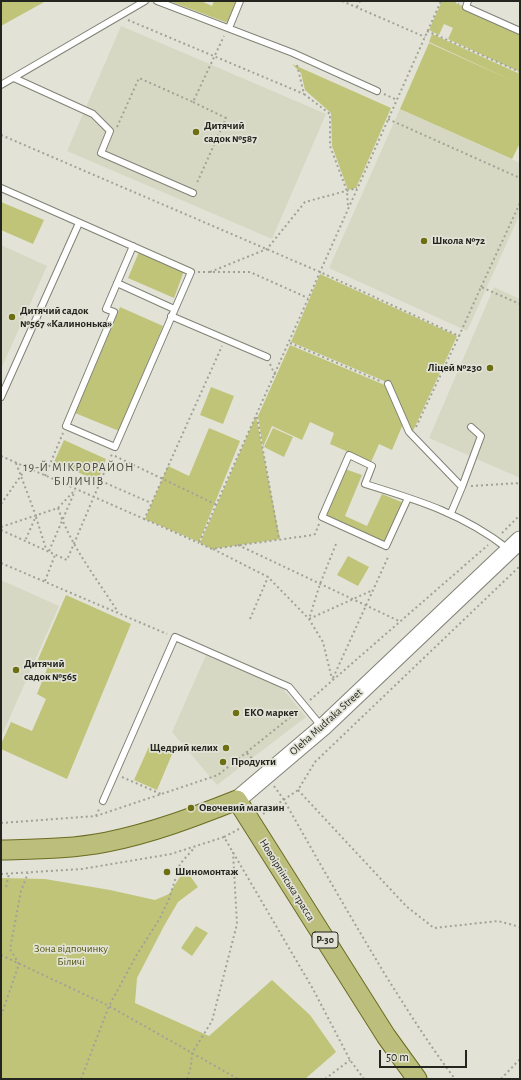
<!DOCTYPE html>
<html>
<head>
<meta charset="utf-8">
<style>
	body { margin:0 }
	#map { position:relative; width:521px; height:1080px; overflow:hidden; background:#e2e3d6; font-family:"Alegreya Sans",sans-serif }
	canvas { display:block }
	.frame { position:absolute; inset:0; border:2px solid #252520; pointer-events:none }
	.scale { position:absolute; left:379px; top:1050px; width:88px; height:18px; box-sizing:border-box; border:2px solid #252520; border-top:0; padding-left:5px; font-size:12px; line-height:14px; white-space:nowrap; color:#252520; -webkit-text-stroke:3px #e2e3d6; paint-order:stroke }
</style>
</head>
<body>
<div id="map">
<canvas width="521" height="1080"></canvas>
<div class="frame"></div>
<div class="scale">50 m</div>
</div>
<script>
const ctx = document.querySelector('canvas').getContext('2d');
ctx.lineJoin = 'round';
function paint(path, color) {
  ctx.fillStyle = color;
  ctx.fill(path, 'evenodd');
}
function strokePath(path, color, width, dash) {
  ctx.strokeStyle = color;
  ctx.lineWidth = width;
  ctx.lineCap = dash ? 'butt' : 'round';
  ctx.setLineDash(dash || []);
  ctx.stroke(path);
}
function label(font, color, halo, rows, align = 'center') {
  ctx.font = font + ' "Alegreya Sans",sans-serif';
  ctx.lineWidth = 3.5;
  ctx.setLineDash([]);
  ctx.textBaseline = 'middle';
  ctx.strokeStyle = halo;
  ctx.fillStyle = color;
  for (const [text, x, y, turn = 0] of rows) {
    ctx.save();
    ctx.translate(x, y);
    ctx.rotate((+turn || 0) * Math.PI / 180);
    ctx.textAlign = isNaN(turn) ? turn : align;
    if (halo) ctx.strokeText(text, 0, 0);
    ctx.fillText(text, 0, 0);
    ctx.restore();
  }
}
paint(new Path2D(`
	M121,26L326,114L272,239L67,151Z
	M400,109L520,163V214L467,331L329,268Z
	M1,245L47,266L1,369Z
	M494,287L520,299V478L429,438Z
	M1,580L59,606L2,735H1Z
	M206,655L282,688L306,717L217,785L172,732Z`), '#d6d8c4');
paint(new Path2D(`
	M1,1H46L1,26Z
	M169,1H201L212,6L214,1H237L228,23Z
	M442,1H451L520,31V72L448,39L453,28L444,24L439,35L429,30Z
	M432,34L520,74V143L512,159L400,109L429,43L513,81L429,42Z
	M292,64L391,108L356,188L348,190L332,146L331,113L305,90L301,73Z
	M1,202L44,220L33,244L1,230Z
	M139,252L184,271L174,298L128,278Z
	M320,274L457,336L412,433L389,383L291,342Z
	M120,307L163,326L119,431L75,413Z
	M290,345L387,386L403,424L392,450L379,444L371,462L330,444L334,433L310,422L302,440L272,426L263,447L258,416Z
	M211,387L234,396L223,424L200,415Z
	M256,416L280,539L212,549L200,543Z
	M209,428L240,441L199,542L145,519L168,466L189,476Z
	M273,428L293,437L284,457L264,447Z
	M64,440L106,459L98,481L54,462Z
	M345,469L362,475L345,516L367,526L382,494L404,503L386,544L325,516Z
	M348,556L369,567L358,586L337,575Z
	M66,595L131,624L67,779L1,749V744L11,722L32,731L46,699L37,694L47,669L36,664Z
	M151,742L173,752L157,790L134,780Z
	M185,869L198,887L178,902L164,926L137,978L135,1003L209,1036L272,980L310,1015L336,1052L305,1079H1V878L45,879L110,890L155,900L169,894Z
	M196,926L208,933L192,956L181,948Z`), '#c0c479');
const lane = new Path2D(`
	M157,1L293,53L377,91
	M468,1L466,7L520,31
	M229,28L240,1
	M14,78L93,114L110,131L101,153L193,193
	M1,85L145,1
	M1,188L191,272L115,447L66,426L114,312L106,309L133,246
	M117,283L174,309
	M171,316L267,357
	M388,384L409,432L462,487L451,513
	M1,397L79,223
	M462,487L481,436L471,427
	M408,498L386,546L322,517L349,455L372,466L365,484C417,500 464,514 508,549
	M103,801L175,637L289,687L322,727`);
const secondary = new Path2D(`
	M237,800L323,727L520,540`);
const primary = new Path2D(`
	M1,850C36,849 73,849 107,842C152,833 194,817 237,800L386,1036L417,1079`);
strokePath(lane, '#818276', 8);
strokePath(secondary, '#818276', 19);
strokePath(primary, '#6b6c22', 21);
strokePath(new Path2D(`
	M342,1L425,37
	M454,1L459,4
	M357,7L360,1
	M128,20L304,94
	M427,31L520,72
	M297,65L304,94L330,114V146L347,191L348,207
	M384,94L397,100
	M193,102L226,118L196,185
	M388,119L520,178
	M117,127L139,78L193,102L224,36
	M1,135L320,272L459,336L481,287L520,304
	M198,272H250L308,298
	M210,272L267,249L305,202L357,188
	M481,287L520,203
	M290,343L380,381
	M270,364L275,375
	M257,417L279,539
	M416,427L459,336
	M1,456L199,543
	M115,456L217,505
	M16,463L36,516L25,541
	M45,476L63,433
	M101,481L151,503
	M471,486L520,483
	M1,504L27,467
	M58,508C70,545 97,579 118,612
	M36,517L46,549
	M144,520L222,346
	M319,524L315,534L313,535L212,549L199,543L441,1
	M1,527L58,508L75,490
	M1,530L67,560L112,454
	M502,533L520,515
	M336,544L320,584L309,619L373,590
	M238,545L399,621
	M213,549L268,577L309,619L323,642L332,679
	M49,551L75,491
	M1,563L167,634
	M45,581L55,555
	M250,619L268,577
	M333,678L389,555
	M310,700L488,545
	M247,753L258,765
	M122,777L161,794
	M274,786L284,800C317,859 351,918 386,976C408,1011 430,1046 455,1079
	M298,790L406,906L434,928L498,921L520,927
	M263,814L298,790L315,762L520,566
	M96,816L100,807
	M1,823L96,816L218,775L298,711
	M224,837L239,829
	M1,874L82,869L171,854L224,837L313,989L350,1060L364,1079
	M6,887L9,874
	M1,955L109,1006L238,1079
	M1,1016L19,964L10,949L21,891L28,873
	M81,1079L109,1006L136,956L160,918L169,899L180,864L195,847
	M187,1079L191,1066L192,1053L212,1021L237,924L233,852
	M325,1079L350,1060
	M501,1079L520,1059`), '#a1a297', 2, [2, 3]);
strokePath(lane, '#fff', 6);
strokePath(secondary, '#fff', 17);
strokePath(primary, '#bcbe7b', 19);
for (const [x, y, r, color] of [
	[196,132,4,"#6d6f13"],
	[424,241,4,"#6d6f13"],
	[12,317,4,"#6d6f13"],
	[490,368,4,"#6d6f13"],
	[16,670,4,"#6d6f13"],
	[236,713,4,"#6d6f13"],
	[226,748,4,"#6d6f13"],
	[223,762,4,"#6d6f13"],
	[191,808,4,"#6d6f13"],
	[167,872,4,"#6d6f13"]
]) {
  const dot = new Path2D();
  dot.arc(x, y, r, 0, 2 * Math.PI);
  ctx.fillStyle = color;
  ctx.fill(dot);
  strokePath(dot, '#e2e3d6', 1.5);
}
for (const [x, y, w] of [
	[325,940,26]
]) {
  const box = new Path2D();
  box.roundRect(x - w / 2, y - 8, w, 16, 3);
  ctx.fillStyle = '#e2e3d6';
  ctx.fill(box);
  strokePath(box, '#252520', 1);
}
label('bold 10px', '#252520', null, [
	["Р-30",325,940]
]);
label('bold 11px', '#252520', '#e2e3d6', [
	["Дитячий",204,126],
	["садок №587",204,139],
	["Школа №72",432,241],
	["Дитячий садок",20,311],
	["№567 «Калинонька»",20,324],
	["Ліцей №230",482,368,"right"],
	["Дитячий",24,664],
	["садок №565",24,677],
	["ЕКО маркет",244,713],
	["Щедрий келих",218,748,"right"],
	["Продукти",231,762],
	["Овочевий магазин",199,808],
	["Шиномонтаж",175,872]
], 'left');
label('11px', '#252520', '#e2e3d6', [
	["Oleha Mudraka Street",326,722,-42],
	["Новоірпінська трасса",287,880,58]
]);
label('11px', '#51530d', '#e2e3d6', [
	["Зона відпочинку",71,949],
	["Біличі",71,962]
]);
ctx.letterSpacing = '1px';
label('12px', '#49493f', '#e2e3d6', [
	["19-Й МІКРОРАЙОН",79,467],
	["БІЛИЧІВ",79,481]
]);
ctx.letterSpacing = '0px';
</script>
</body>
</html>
